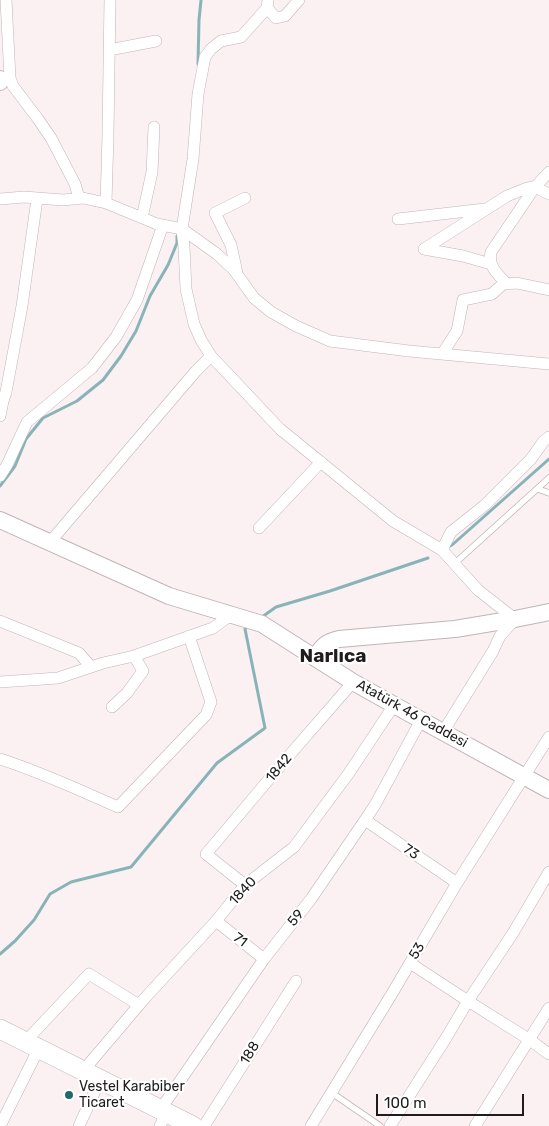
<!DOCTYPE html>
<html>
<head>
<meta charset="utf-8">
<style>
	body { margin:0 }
	#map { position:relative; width:549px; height:1126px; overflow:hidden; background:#fbf0f2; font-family:Rubik,sans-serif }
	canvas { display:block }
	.scale { position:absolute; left:376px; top:1094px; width:148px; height:22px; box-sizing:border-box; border:2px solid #201c1d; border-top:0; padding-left:6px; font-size:15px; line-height:18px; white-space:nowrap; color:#201c1d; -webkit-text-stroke:4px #fff; paint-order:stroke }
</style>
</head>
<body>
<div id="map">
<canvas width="549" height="1126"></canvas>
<div class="scale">100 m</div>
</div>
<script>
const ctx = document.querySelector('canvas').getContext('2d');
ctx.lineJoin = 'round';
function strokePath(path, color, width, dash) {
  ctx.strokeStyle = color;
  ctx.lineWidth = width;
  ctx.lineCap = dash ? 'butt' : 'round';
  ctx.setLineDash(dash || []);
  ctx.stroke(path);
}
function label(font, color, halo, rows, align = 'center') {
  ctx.font = font + ' Rubik,sans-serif';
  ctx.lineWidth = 4.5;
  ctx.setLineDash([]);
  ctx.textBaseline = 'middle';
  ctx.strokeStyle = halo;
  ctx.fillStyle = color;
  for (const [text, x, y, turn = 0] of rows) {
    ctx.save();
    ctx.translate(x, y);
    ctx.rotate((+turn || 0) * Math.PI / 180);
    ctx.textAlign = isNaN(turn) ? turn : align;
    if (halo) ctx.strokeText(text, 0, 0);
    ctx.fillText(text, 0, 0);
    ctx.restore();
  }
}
strokePath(new Path2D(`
	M198,64L199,20L201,0
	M0,486L15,466L26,439L43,418L77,401L103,380L121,356L136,331L150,296L168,265L177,243V236
	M448,547L452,545L549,459
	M262,617L276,607L330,591L428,558
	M0,954L15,941L34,920L50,894L71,882L131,867L217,763L265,728L245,629L248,626`), '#88b4b8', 3);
const lane = new Path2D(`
	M538,489L549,493
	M454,564L549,478
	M332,1093L380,1126`);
const street = new Path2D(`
	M6,0L10,78L13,86L38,119L51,138L75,184L79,198
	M267,8L276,18L285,16L299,0
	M109,50L156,41
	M0,199L24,197L63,200L83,198L106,203L157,224L182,229L217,254L234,270L254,298L271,312L296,326L330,341L409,351L549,364
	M106,203L108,135L110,0
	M142,218L152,172L154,127
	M398,219L485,209
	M424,249L507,196L527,188L535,187L549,194
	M424,249L463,256L491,264
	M237,273L231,245L215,213L245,198
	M506,283C497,274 488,266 491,252L535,187L549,172
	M442,354L457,331L463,300L492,294L503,284L517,283L549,290
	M211,356L201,340L194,324L186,289L184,247L182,229L193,159L198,94L205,57L211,49L221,41L241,37L267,8L268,0
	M0,416L3,401L6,392L22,306L37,199
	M0,476L7,465L27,422L92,368L116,337L137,300L163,225
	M259,528L321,462
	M50,542L196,371L211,356L280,429L393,521L442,550L478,590L515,619L500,636L493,651L443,732
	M442,550L451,532L485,505L531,459L543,442L549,437
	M0,621L79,653L91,667
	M0,682L58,678L103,663L134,656L213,628L231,615
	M112,707L127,693L143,671L134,656
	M0,759C41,772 79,790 118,807L206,715L211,702L189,636
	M365,820L457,883
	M245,885L206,854L287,758L353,682
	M216,921L264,959
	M410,963L468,1001L530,1040L549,1054
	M25,1042L89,974L139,1005
	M83,1071L144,999L216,921L245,885L294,847L349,773L394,705
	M160,1110L264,959L311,899L365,820L375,805L421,720
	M0,1126L39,1048
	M79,1126L100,1080
	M160,1126L166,1113
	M204,1126L296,981
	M311,1126L393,992L457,883L549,737
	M390,1126L446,1038L468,1001L513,933L549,872
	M475,1126L549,1008`);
const secondary = new Path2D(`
	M0,79V82
	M0,520L169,596L262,624L353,682L421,720L549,790
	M315,658C322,646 326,642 339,639L455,629L515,619L549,612`);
const primary = new Path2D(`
	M0,1029L193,1126`);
strokePath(lane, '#bfb5b7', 7);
strokePath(street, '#bfb5b7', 12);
strokePath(secondary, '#bfb5b7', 18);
strokePath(primary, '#bfb5b7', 20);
strokePath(lane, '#fff', 5.5);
strokePath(street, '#fff', 11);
strokePath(secondary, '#fff', 16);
strokePath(primary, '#fff', 19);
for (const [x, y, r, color] of [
	[69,1095,5,"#1e6a70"]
]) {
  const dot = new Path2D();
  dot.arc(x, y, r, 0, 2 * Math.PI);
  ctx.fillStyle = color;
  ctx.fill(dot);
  strokePath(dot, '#fff', 2);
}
label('14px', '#201c1d', '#fff', [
	["Atatürk 46 Caddesi",412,714,29],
	["1842",279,768,-50],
	["73",411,852,34],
	["1840",243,891,-47],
	["59",296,918,-52],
	["71",240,940,38],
	["53",417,951,-59],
	["188",250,1053,-58]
]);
label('14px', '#201c1d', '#fff', [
	["Vestel Karabiber",79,1087],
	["Ticaret",79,1103]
], 'left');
label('bold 19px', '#201c1d', '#fff', [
	["Narlıca",333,657]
]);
</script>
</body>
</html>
